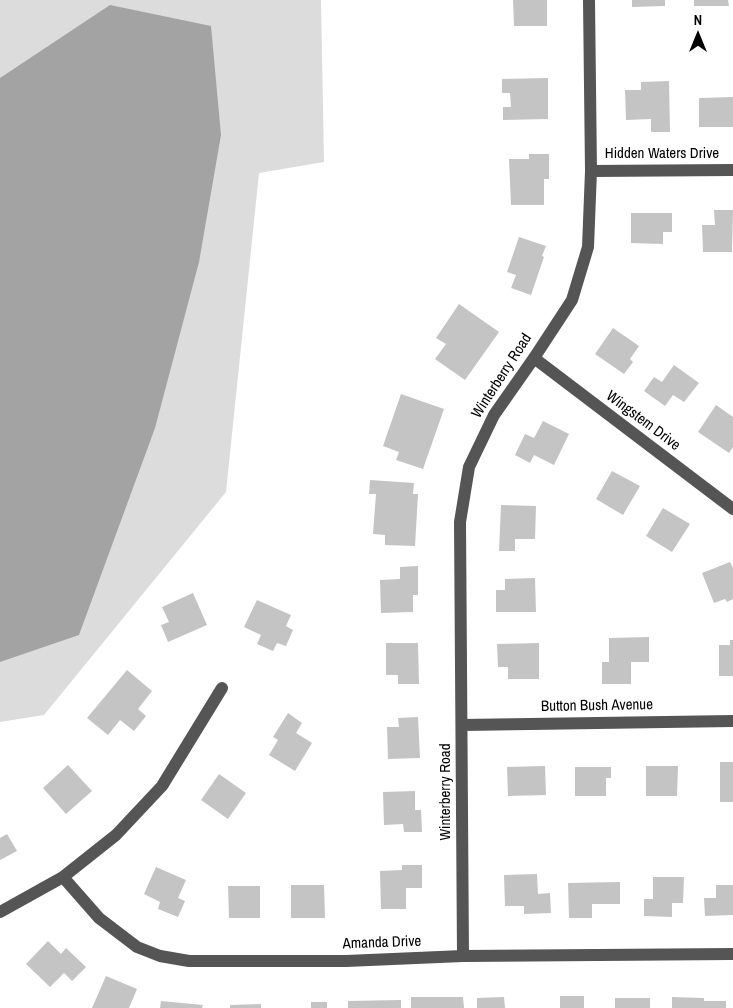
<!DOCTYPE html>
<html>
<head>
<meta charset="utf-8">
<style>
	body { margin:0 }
	#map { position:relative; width:733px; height:1008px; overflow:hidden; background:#fff; font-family:"Archivo Narrow",sans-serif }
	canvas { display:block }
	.north { position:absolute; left:673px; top:10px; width:50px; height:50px; -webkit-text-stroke:4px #fff; paint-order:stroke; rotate:0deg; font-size:14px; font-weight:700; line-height:20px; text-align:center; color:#000 }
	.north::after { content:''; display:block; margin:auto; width:18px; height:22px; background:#000; clip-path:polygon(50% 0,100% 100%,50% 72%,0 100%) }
</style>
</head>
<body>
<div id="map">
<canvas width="733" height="1008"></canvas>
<div class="north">N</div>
</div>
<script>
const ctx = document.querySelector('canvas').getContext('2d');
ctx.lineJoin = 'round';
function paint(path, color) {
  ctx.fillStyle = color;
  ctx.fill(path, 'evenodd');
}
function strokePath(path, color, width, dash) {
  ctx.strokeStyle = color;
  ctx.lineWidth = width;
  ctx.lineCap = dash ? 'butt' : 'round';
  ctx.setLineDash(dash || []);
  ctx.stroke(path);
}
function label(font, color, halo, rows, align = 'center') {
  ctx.font = font + ' "Archivo Narrow",sans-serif';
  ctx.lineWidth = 4;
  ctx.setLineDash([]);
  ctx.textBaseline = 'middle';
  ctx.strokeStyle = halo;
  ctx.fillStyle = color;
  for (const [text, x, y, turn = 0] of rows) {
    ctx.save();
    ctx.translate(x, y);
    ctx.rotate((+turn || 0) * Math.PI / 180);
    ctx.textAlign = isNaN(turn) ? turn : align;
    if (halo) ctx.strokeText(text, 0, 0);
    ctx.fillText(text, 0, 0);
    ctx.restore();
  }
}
paint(new Path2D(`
	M0,0H321L324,162L259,173L226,492L44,715L0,722Z`), '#dcdcdc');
paint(new Path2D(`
	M110,5L211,26L221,135L199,262L155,428L79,635L0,662V78Z`), '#a3a3a3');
paint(new Path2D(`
	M513,0H547V26H514Z
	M632,0H665V6L632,7Z
	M694,0H728L729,6H694Z
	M548,78V119L503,120V107H511L510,93H502V79Z
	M669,81L670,132H651V119L626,120L625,90H641V82Z
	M733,97V127H699V98Z
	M529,154H549V179H544V205H511L509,159H529Z
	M714,210H733L732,252H703L702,225H715Z
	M631,213H672V232H663V244L631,243Z
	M519,237L546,246L542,256L544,257L531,295L511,288L516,275L507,272Z
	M459,304L499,332L465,380L435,359L446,344L436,338Z
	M613,328L639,346L630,359L633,362L624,374L595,354Z
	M674,365L699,383L684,402L673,395L665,406L644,391L654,377L662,382Z
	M401,394L444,409L423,469L396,460L399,452L383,446Z
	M716,405L733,417V447L729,453L698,432Z
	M543,421L569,434L554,465L534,455L530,463L515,455L525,434L534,438Z
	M612,471L640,486L623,515L596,499Z
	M370,480L414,483L413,494H418L415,546L385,545V535L373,534L376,494H369Z
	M501,505L536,506L535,539H515V551H499Z
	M663,508L690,524L672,552L646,536Z
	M730,562L733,568V599L727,602L725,599L714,603L702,573Z
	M418,566V595H413V612L381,613L380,580L400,579V567Z
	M535,578L536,612H496V590H505V579Z
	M193,593L207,625L168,642L161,625L169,622L162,607Z
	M257,600L291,615L286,626L293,630L286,646L277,643L273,651L257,644L261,635L244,627Z
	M649,637V662H631V684H602V662H609V638Z
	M730,640H733V676H719V645H730Z
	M386,643H418L419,684H398V675H386Z
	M539,643V679H508V667H498L497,644Z
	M127,670L152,691L138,709L146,716L134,731L120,720L108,735L87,718Z
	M288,713L302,723L296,733L312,743L295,771L269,755L278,740L273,737Z
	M418,717L420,758L388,759L387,727H399L398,718Z
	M720,762H733V802H720Z
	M68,765L92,791L66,814L43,788Z
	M545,766L546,795L508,796L507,767Z
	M646,766H678L677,796H646Z
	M575,767H611V778H606V796H575Z
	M219,774L246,793L228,819L201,800Z
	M415,791V810H421L422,832H404L403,824L384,825L383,792Z
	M7,834L17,851L0,860V838Z
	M402,865H422V888H406V909H381L380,871L402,870Z
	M156,867L186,880L178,898L185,901L178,917L158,909L160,902L144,894Z
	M537,874L538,894L550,893L551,913L524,914V906H505L504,875Z
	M653,877H684L683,903H672V917L644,916V899H653Z
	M620,882V904H592V918H569L568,883Z
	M291,885H324L325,918H291Z
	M716,885H733V915L705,916L704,898H716Z
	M228,886H260V918H229Z
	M48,941L61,954L66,948L86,967L72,981L64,973L50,987L26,964Z
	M106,976L137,989L129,1008H92Z
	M560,996H584V1008H560Z
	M411,997H463L464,1008H411Z
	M504,997L505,1008H477V998Z
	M672,997L704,998V1001H726V1008H672Z
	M615,998H650V1008H615Z
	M401,1000V1008H348V1001Z
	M161,1001L203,1005L202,1008H160Z
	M311,1002H327V1008H311Z
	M261,1004V1008H230V1005Z`), '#c4c4c4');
strokePath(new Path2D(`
	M591,171L733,170
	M534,358L733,509
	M462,725L733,721
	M63,877L99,918L137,947L160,956L189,961H346L463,956L733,954
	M0,912L63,877L116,835L162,786L222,688
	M463,956L460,522L469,467L494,415L534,358L572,300L588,247L591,171L589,0`), '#555', 12);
label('15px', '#000', '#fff', [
	["Hidden Waters Drive",662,154],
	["Winterberry Road",502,376,-57],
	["Wingstem Drive",643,421,37],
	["Button Bush Avenue",597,706,-1],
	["Winterberry Road",446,792,-90],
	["Amanda Drive",382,943,-2]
]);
</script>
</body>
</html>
